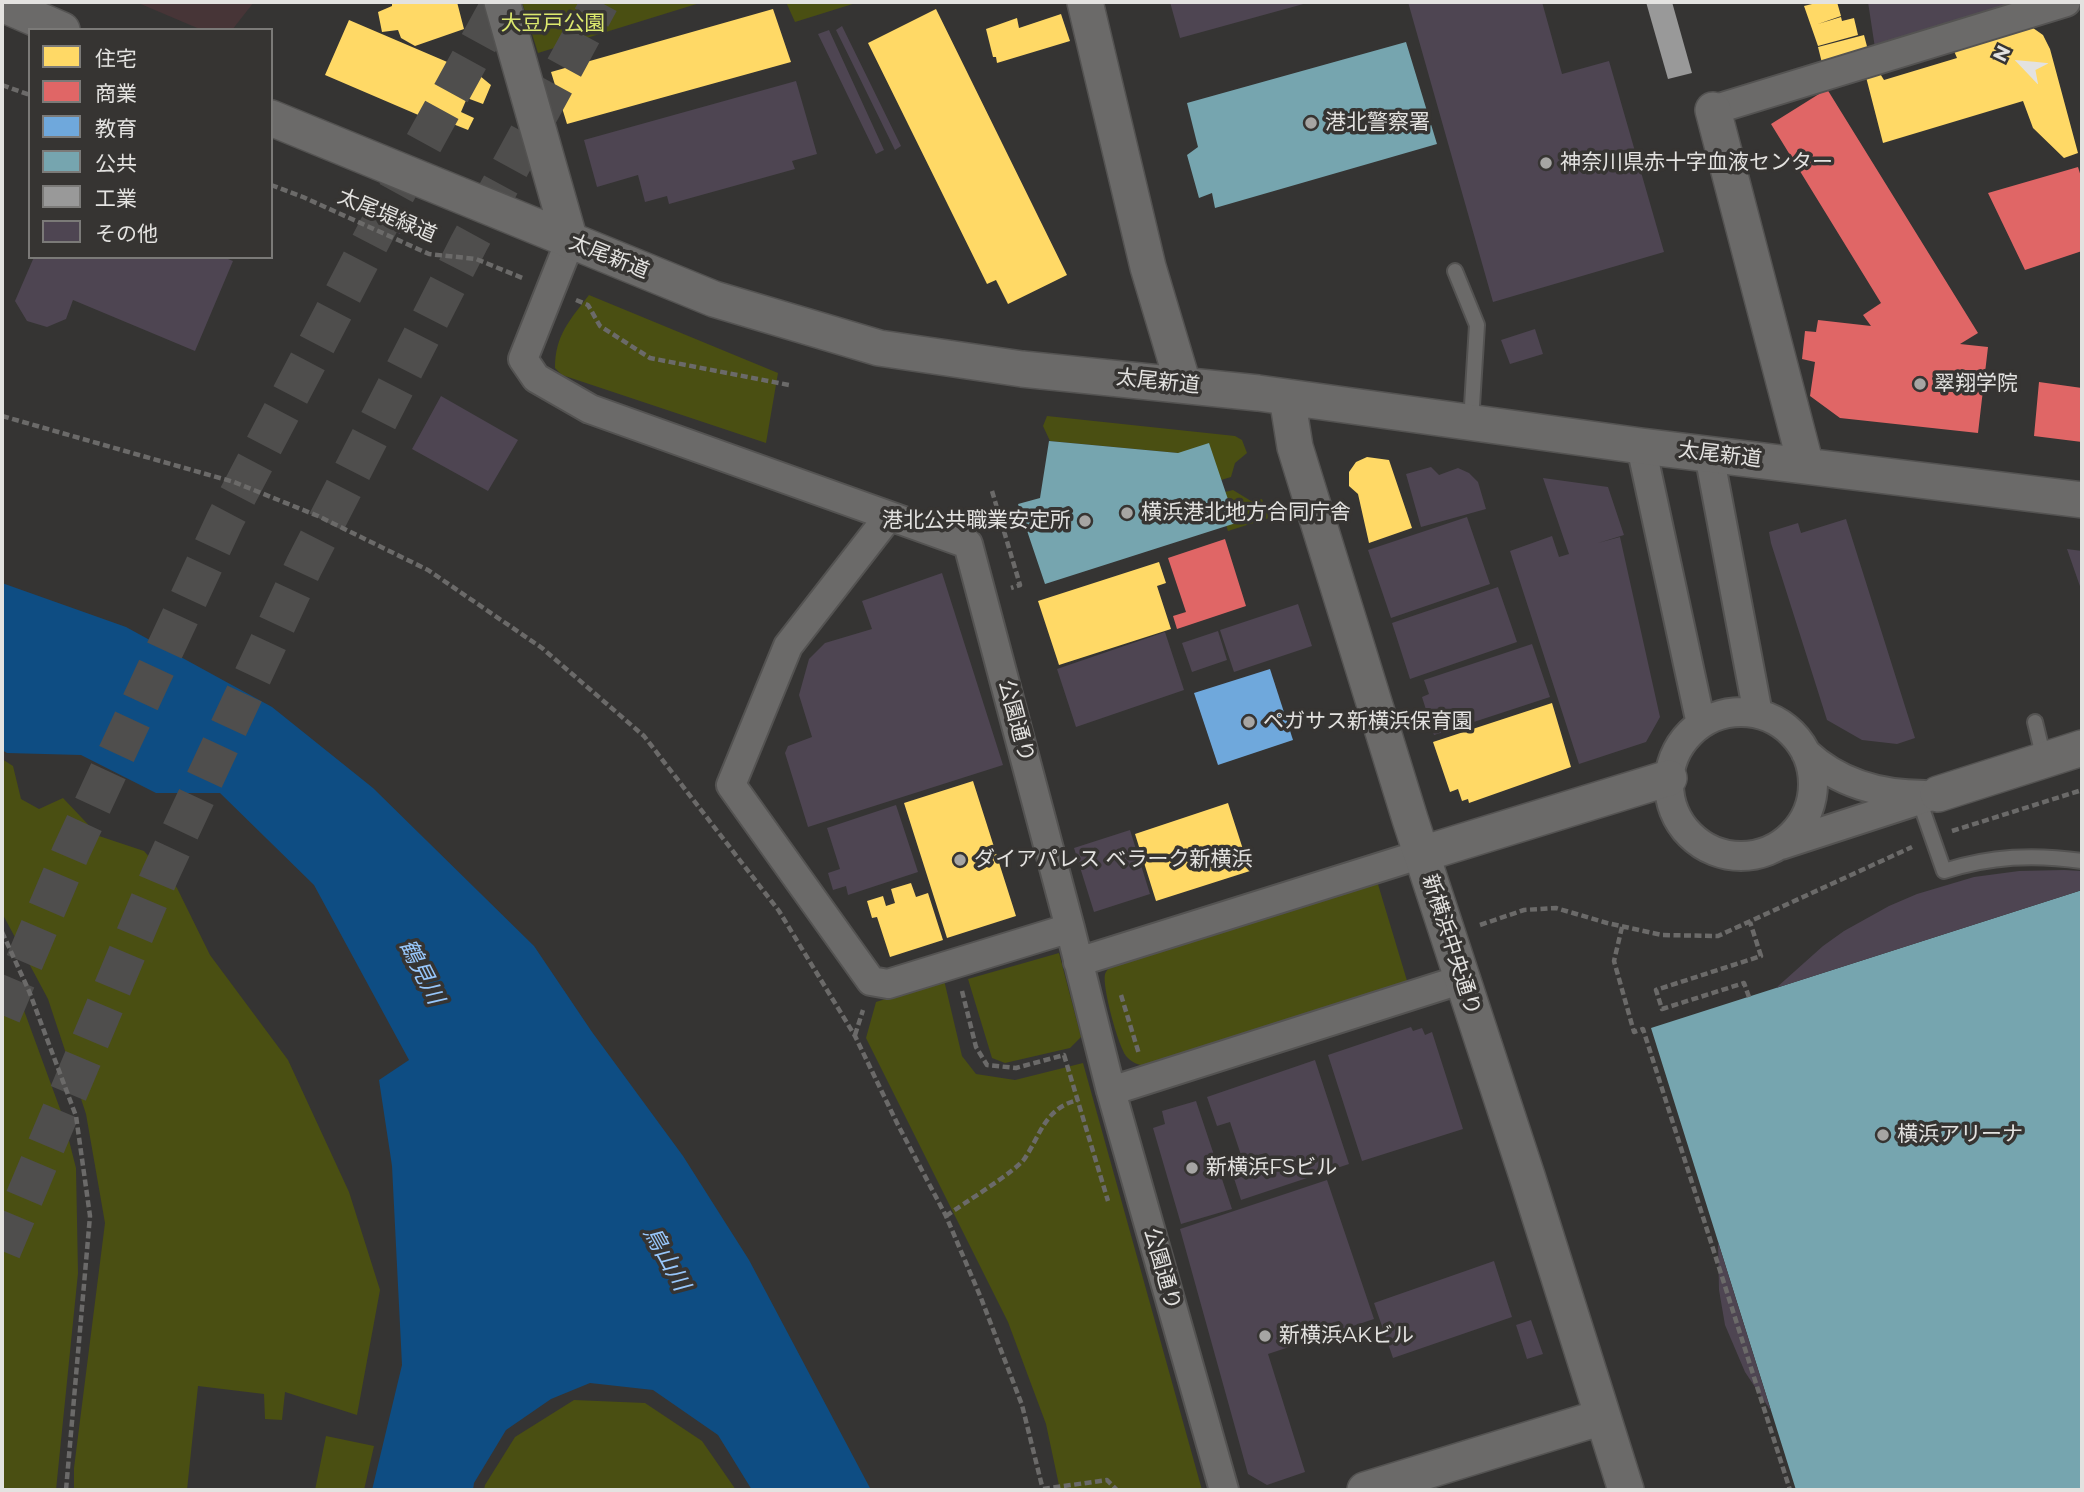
<!DOCTYPE html>
<html>
<head>
<meta charset="utf-8">
<style>
	body { margin:0 }
	#map { position:relative; width:2084px; height:1492px; overflow:hidden; background:#353433; font-family:Montserrat,"Noto Sans JP",sans-serif }
	canvas { display:block }
	.frame { position:absolute; inset:0; border:4px solid #e3e2e0; pointer-events:none }
	.legend { position:absolute; left:28px; top:28px; width:245px; height:231px; box-sizing:border-box; background:#363432; border:2px solid #7b7a78; margin:0; padding:9px 12px; list-style:none; font-size:21px; color:#e3e2e0 }
	.legend li { display:flex; align-items:center; gap:14px; height:35px }
	.legend b { width:35px; border:2px solid #7b7a78 }
	.north { position:absolute; left:1986px; top:28px; width:70px; height:70px; -webkit-text-stroke:5px #363432; paint-order:stroke; rotate:296deg; font-size:19px; font-weight:700; line-height:28px; text-align:center; color:#e3e2e0 }
	.north::after { content:''; display:block; margin:auto; width:24px; height:32px; background:#e3e2e0; clip-path:polygon(50% 0,100% 100%,50% 72%,0 100%) }
</style>
</head>
<body>
<div id="map">
<canvas width="2084" height="1492"></canvas>
<div class="frame"></div>
<ul class="legend">
<li><b style="height:19px;background:#ffd966"></b>住宅</li>
<li><b style="height:19px;background:#e06666"></b>商業</li>
<li><b style="height:19px;background:#6fa8dc"></b>教育</li>
<li><b style="height:19px;background:#76a5af"></b>公共</li>
<li><b style="height:19px;background:#999"></b>工業</li>
<li><b style="height:19px;background:#4e4552"></b>その他</li>
</ul>
<div class="north">N</div>
</div>
<script>
const ctx = document.querySelector('canvas').getContext('2d');
ctx.lineJoin = 'round';
function paint(path, color) {
  ctx.fillStyle = color;
  ctx.fill(path, 'evenodd');
}
function strokePath(path, color, width, dash) {
  ctx.strokeStyle = color;
  ctx.lineWidth = width;
  ctx.lineCap = dash ? 'butt' : 'round';
  ctx.setLineDash(dash || []);
  ctx.stroke(path);
}
function label(font, color, halo, rows, align = 'center') {
  ctx.font = font + ' Montserrat,"Noto Sans JP",sans-serif';
  ctx.lineWidth = 7;
  ctx.setLineDash([]);
  ctx.textBaseline = 'middle';
  ctx.strokeStyle = halo;
  ctx.fillStyle = color;
  for (const [text, x, y, turn = 0] of rows) {
    ctx.save();
    ctx.translate(x, y);
    ctx.rotate((+turn || 0) * Math.PI / 180);
    ctx.textAlign = isNaN(turn) ? turn : align;
    if (halo) ctx.strokeText(text, 0, 0);
    ctx.fillText(text, 0, 0);
    ctx.restore();
  }
}
paint(new Path2D(`
	M136,2H254L232,30H202Z`), '#473537');
paint(new Path2D(`
	M522,2H703L538,53Z
	M786,2H859L795,22Z
	M589,295L778,373L766,443L562,375L555,368C555,335 570,320 589,295Z
	M1047,416L1235,436L1242,440L1247,453L1235,463L1231,477L1221,480L1178,453L1050,441L1043,426Z
	M1233,490L1251,501L1262,499L1269,518L1228,531L1226,525L1225,492Z
	M2,759L13,766L21,799L39,809L63,798L99,836L144,851L177,888L210,955L288,1060L349,1192L380,1290L357,1415L285,1392L282,1420L265,1419L264,1394L198,1386L187,1490H74V1468L105,1223L86,1114L48,999L2,913Z
	M1377,881L1408,984L1145,1066C1138,1065 1131,1062 1126,1056C1118,1045 1102,987 1105,974C1107,969 1112,966 1117,963Z
	M1059,953L1081,1037L1070,1048L1005,1063L992,1058L968,979Z
	M944,980L962,1056L976,1074L1015,1080L1083,1063L1202,1490H1060L1046,1424L1008,1322L866,1038L876,1002Z
	M2,1001L22,1005L63,1117L76,1168L78,1273L56,1490H2Z
	M574,1400L645,1403L702,1441L736,1490H484L485,1485L515,1437Z
	M326,1436L374,1446L364,1490H315Z`), '#4a4f12');
paint(new Path2D(`
	M2,583L126,627L272,707L373,788L534,946L592,1032L683,1156L749,1260L871,1490H752L718,1435L653,1390L590,1383L551,1399L506,1430L474,1483L473,1490H372L402,1365L392,1166L379,1080L409,1060L314,885L220,793H156L81,755L7,753L2,750Z`), '#0e4d83');
paint(new Path2D(`
	M392,2H457L464,29L415,46L401,38L398,30L382,32L378,12L392,6Z
	M1820,2H1837L1841,16L1818,24L1841,17L1842,21L1854,18L1858,35L1818,46L1804,6Z
	M773,9L791,62L567,124L551,72Z
	M936,9L1067,275L1008,304L996,280L987,284L868,43Z
	M1061,14L1070,41L997,63L996,57H993L986,29L1017,18L1019,28Z
	M349,20L480,76L491,85L483,104L467,98L461,112L474,118L468,130L453,124L451,129L325,75Z
	M2033,28L2043,35L2050,49L2078,153L2064,158L2033,128L2023,101L1883,143L1866,77L1879,72L1884,80L1957,58L1954,51Z
	M1864,35L1869,54L1823,67L1818,47Z
	M1367,457L1389,460L1412,528L1369,543L1358,494L1349,486V472L1356,462Z
	M1159,562L1166,583L1157,586L1171,629L1059,665L1038,601Z
	M1552,703L1571,767L1469,803L1468,799L1462,801L1458,789L1450,792L1433,742Z
	M973,781L1016,916L947,938L904,803Z
	M1228,803L1250,871L1156,901L1135,834Z
	M911,883L916,897L928,893L943,940L890,957L877,917L872,918L867,901L883,896L886,906L895,903L891,889Z`), '#ffd966');
paint(new Path2D(`
	M1827,89L1978,333L1960,344L1988,347L1978,433L1840,418L1810,396L1815,362L1802,359L1805,331L1816,332L1818,320L1871,326L1863,315L1881,303L1771,124Z
	M2078,167L2082,180V251L2025,270L1988,193Z
	M2039,382L2082,388V442L2034,436Z
	M1225,539L1246,606L1177,629L1173,616L1186,612L1168,558Z`), '#e06666');
paint(new Path2D(`
	M1270,669L1293,740L1218,765L1194,693Z`), '#6fa8dc');
paint(new Path2D(`
	M1406,42L1437,144L1215,208L1212,193L1199,198L1187,155L1198,147L1187,103Z
	M1049,441L1178,453L1209,443L1236,523L1045,584L1018,504L1040,498Z
	M2082,890V1490H1796L1651,1028Z`), '#76a5af');
paint(new Path2D(`
	M1646,2H1672L1692,73L1668,79Z`), '#999');
paint(new Path2D(`
	M1170,2H1307V3L1180,38Z
	M1408,2H1542L1562,74L1609,61L1664,252L1493,302Z
	M1868,2H2036L1875,48Z
	M842,26L901,146L895,150L836,30Z
	M829,30L884,150L876,154L818,34Z
	M796,81L817,154L792,161L795,169L669,204L667,196L645,202L638,175L597,187L584,140Z
	M390,217L405,223L400,234L386,228Z
	M34,257H223L233,261L195,351L73,300L66,319L47,327L27,321L15,301Z
	M1535,329L1543,354L1510,364L1501,340Z
	M441,396L518,440L488,491L412,449Z
	M1431,467L1439,475L1458,468L1469,473L1478,482L1486,509L1421,527L1406,474Z
	M1543,478L1608,487L1624,535L1598,543L1620,537L1660,717L1646,742L1579,764L1510,551L1552,536L1559,557L1569,554Z
	M1467,517L1490,584L1391,618L1368,550Z
	M1846,519L1915,738L1897,744L1862,740L1827,720L1771,543L1769,532L1798,523L1801,533Z
	M2067,549L2082,551V592Z
	M942,573L1003,765L808,827L785,753L788,746L812,737L799,695L809,659L825,643L872,629L862,601Z
	M1498,587L1517,642L1410,679L1392,623Z
	M1298,604L1312,646L1234,672L1220,630Z
	M1218,631L1227,660L1192,672L1182,643Z
	M1165,632L1184,690L1076,727L1057,669Z
	M1532,644L1550,697L1434,735L1422,697L1429,694L1424,680Z
	M896,805L918,872L848,895L846,886L833,890L828,873L840,869L827,828Z
	M1130,830L1150,894L1094,912L1074,848Z
	M2064,870L2082,871V890L1776,988L1823,946L1844,931L1889,906L1917,894L1974,877L2019,871Z
	M1411,1027L1413,1031L1422,1028L1425,1035L1432,1032L1463,1129L1362,1161L1328,1055Z
	M1315,1060L1349,1164L1241,1200L1232,1172L1245,1167L1230,1122L1217,1126L1207,1097Z
	M1196,1101L1232,1209L1181,1224L1153,1128L1165,1124L1162,1111Z
	M1327,1180L1374,1319L1268,1354L1305,1472L1267,1485L1248,1474L1180,1229Z
	M1718,1242L1771,1411L1745,1372L1725,1325L1719,1290Z
	M1494,1261L1512,1317L1393,1358L1374,1303Z
	M1531,1320L1543,1354L1527,1359L1516,1325Z`), '#4e4552');
strokePath(new Path2D(`
	M2,1015L71,852L225,520L388,208L501,2
	M2,1251L160,875L304,566L469,243L600,2`), '#4f4e4d', 38, [38, 19]);
const service = new Path2D(`
	M1455,271L1477,325L1471,422
	M2035,722L2044,759
	M1918,797L1944,871C1991,856 2034,854 2082,861`);
const minor = new Path2D(`
	M1713,110L2066,2
	M570,241L523,359L536,378L590,409L968,544L1070,928L1111,1091L1224,1490
	M1641,446L1701,724
	M1709,454L1758,714
	M889,516L788,646L731,785L871,981L888,984L1070,928
	M1669 784a72 72 0 1 1 144 0a72 72 0 1 1-144 0Z
	M1806,753C1838,783 1881,795 1925,795
	M1781,845L1938,794
	M1078,962L1422,854
	M1111,1091L1463,979`);
const tertiary = new Path2D(`
	M502,2L570,241
	M1085,2L1148,267L1183,384
	M2,4L62,30
	M1713,110L1806,466
	M271,118L714,299L879,348L1022,369L1258,393L1641,446L2082,500
	M1287,397L1295,447L1410,819L1527,1176L1626,1490
	M1938,794L2082,748
	M1422,854L1669,778
	M1365,1490L1602,1417`);
strokePath(service, '#545352', 18);
strokePath(minor, '#545352', 32);
strokePath(tertiary, '#545352', 38);
strokePath(new Path2D(`
	M2,85L30,95
	M271,185L303,197L429,254L476,259L525,279
	M576,300L588,305L600,326L650,358L789,385
	M2,416L234,482L318,516L428,570L542,648L644,736L779,911L855,1036L897,1123L946,1216L981,1298L1022,1405L1043,1490
	M992,491L1020,585L1011,588
	M1952,831L2082,790
	M1480,925L1524,910L1556,908L1607,923L1662,935L1718,936L1912,847
	M1622,927L1614,961L1634,1032L1643,1029L1790,1490
	M2,932L29,991L76,1116L90,1216L66,1490
	M962,991L976,1047L987,1065L1016,1068L1064,1055L1108,1201
	M1121,995L1139,1054
	M1749,997L1744,983L1662,1009L1656,990L1761,956L1750,922
	M855,1035L863,1010
	M946,1216C961,1205 1018,1170 1025,1158C1041,1134 1045,1108 1078,1100
	M1043,1489L1107,1480L1117,1490`), '#6b6a69', 4.5, [7, 3.5]);
strokePath(service, '#6b6a69', 14);
strokePath(minor, '#6b6a69', 28);
strokePath(tertiary, '#6b6a69', 35);
for (const [x, y, r, color] of [
	[1311,123,7,"#a6a5a3"],
	[1546,163,7,"#a6a5a3"],
	[1920,384,7,"#a6a5a3"],
	[1127,513,7,"#a6a5a3"],
	[1085,521,7,"#a6a5a3"],
	[1249,722,7,"#a6a5a3"],
	[960,860,7,"#a6a5a3"],
	[1883,1135,7,"#a6a5a3"],
	[1192,1168,7,"#a6a5a3"],
	[1265,1336,7,"#a6a5a3"]
]) {
  const dot = new Path2D();
  dot.arc(x, y, r, 0, 2 * Math.PI);
  ctx.fillStyle = color;
  ctx.fill(dot);
  strokePath(dot, '#363432', 2.5);
}
label('21px', '#dbe86d', '#363432', [
	["大豆戸公園",553,24]
]);
label('21px', '#e3e2e0', '#363432', [
	["港北警察署",1325,123],
	["神奈川県赤十字血液センター",1560,163],
	["翠翔学院",1934,384],
	["横浜港北地方合同庁舎",1141,513],
	["港北公共職業安定所",1071,521,"right"],
	["ペガサス新横浜保育園",1263,722],
	["ダイアパレス ベラーク新横浜",974,860],
	["横浜アリーナ",1897,1135],
	["新横浜FSビル",1206,1168],
	["新横浜AKビル",1279,1336]
], 'left');
label('21px', '#e3e2e0', '#363432', [
	["太尾堤緑道",387,216,23],
	["太尾新道",609,257,22],
	["太尾新道",1158,382,6],
	["太尾新道",1720,455,7],
	["公園通り",1016,721,75],
	["新横浜中央通り",1451,945,72],
	["公園通り",1162,1269,74]
]);
label('italic 23px', '#98c7fb', '#363432', [
	["鶴見川",421,972,63],
	["鳥山川",666,1259,61]
]);
</script>
</body>
</html>
